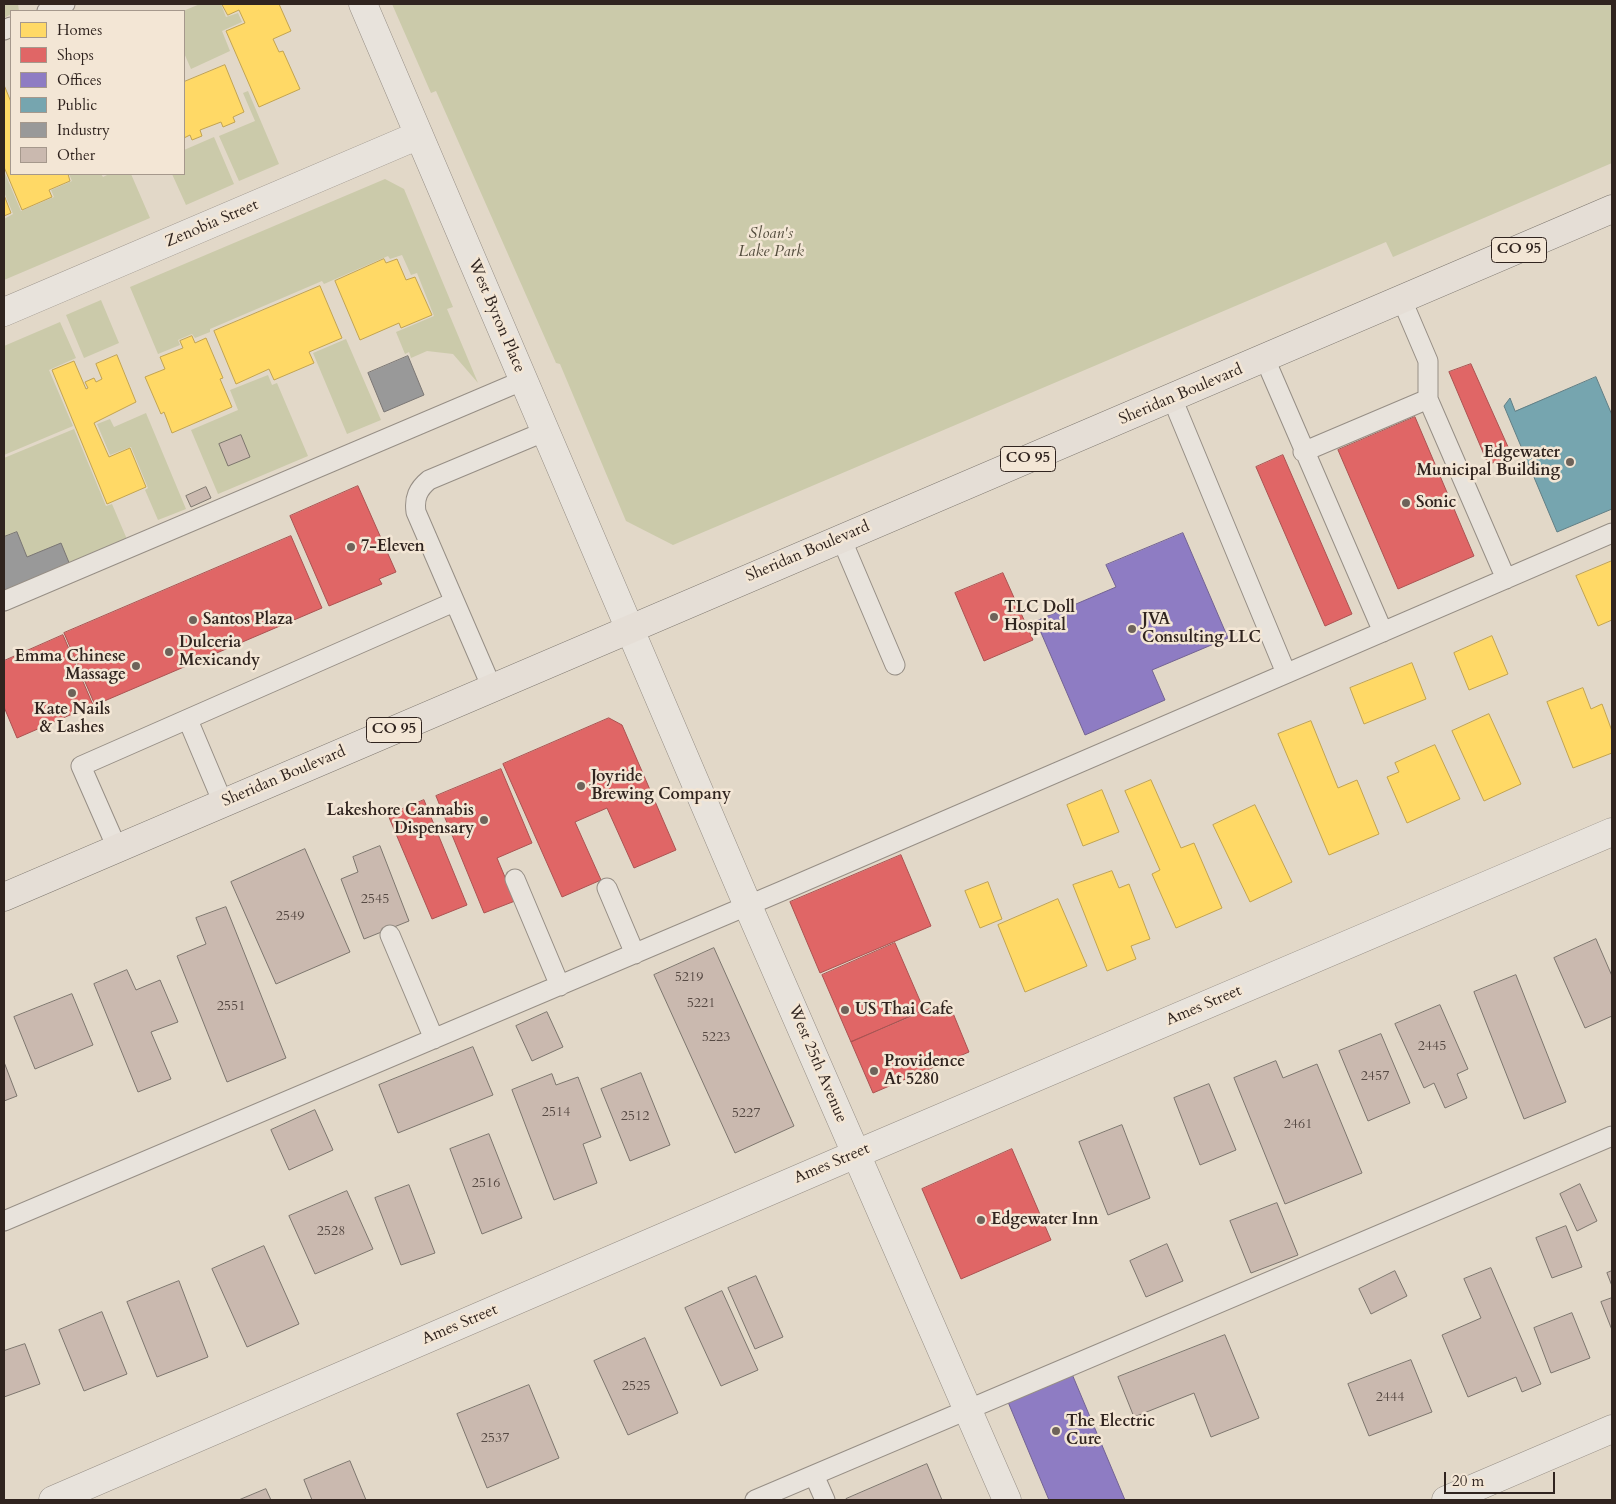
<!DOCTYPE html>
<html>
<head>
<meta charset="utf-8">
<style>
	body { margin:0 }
	#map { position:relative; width:1616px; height:1504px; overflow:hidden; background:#e2d8c8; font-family:Cardo,serif }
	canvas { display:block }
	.frame { position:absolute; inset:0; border:5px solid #30241f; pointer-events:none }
	.legend { position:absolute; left:10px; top:10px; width:175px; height:165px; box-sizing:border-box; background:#f3e6d5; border:1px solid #a5988c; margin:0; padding:6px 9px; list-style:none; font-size:15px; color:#30241f }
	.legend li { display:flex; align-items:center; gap:10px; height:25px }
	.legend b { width:25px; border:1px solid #a5988c }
	.scale { position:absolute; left:1444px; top:1472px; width:111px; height:22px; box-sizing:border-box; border:2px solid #30241f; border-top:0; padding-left:6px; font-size:15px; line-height:18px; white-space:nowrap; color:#30241f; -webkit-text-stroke:4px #f3e6d5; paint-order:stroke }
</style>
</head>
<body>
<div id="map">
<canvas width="1616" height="1504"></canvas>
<div class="frame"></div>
<ul class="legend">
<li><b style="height:14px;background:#ffd966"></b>Homes</li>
<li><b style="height:14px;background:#e06666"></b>Shops</li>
<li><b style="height:14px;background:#8e7cc3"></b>Offices</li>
<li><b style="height:14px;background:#76a5af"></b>Public</li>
<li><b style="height:14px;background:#999"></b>Industry</li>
<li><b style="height:14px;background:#cab9af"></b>Other</li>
</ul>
<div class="scale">20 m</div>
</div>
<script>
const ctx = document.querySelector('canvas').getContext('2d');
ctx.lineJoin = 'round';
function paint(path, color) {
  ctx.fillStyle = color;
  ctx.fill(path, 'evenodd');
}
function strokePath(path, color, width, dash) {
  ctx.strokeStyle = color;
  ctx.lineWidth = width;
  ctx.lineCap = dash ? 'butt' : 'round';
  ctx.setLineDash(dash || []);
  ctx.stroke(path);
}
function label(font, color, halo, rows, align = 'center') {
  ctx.font = font + ' Cardo,serif';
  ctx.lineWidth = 5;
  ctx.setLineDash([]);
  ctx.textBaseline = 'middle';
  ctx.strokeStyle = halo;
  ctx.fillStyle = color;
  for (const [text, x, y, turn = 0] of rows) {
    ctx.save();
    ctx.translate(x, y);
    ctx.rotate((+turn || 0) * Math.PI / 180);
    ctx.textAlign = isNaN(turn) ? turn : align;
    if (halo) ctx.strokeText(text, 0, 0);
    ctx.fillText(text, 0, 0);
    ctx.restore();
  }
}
paint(new Path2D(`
	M4,4H18L19,11H11V14L4,18Z
	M200,4H221L226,17L238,13L242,22L222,31L230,51L191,69L184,53L183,11Z
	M392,4H1612V163L1393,257L1386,242L673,545L626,521L560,364L556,363L436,91L431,93Z
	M248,91L279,164L239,181L219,136L255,121L243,93Z
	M214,137L234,184L186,205L172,174H184V150Z
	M4,171L21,211L54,197L51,190L72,181L69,174H101L103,177L109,174H131L150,218L4,280V219L13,214L4,192Z
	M385,179L404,189L453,307L447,309L478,383L453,354L427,351L411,358L409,352L405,354L396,332L434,316L417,273L411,275L402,255L390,259L388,256L324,284L322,281L210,329V332L195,338L192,334L178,340L180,345L158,354L130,287Z
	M101,300L119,343L84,358L66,315Z
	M60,322L76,358L49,370L73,426L4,455V346Z
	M346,339L381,420L347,434L313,353Z
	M268,375L272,385L277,383L308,456L218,494L191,430L238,410L230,390Z
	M146,413L186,509L158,520L145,490L148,488L131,447L110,455L97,424L110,419L114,427Z
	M74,429L106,506L112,504L129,544L4,597V458Z`), '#cbcaaa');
const homes = new Path2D(`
	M222,4H279L291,31L273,39L279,52L283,51L300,89L259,107L226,31L245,23L239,10L228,15Z
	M225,65L244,112L233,117L235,122L223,127L221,122L200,130L202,136L192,140L190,135L184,138V82Z
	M4,85L11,102V174H68L70,181L49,190L52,197L22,210L4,167Z
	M4,195L11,213L4,216Z
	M384,259L386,263L397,259L406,280L415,277L432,315L401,328L399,323L360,340L335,281Z
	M320,286L342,338L309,352L314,363L274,380L269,369L236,384L214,331Z
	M192,336L195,343L206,338L223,378L220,379L232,407L172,433L164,412L161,414L145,377L165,369L160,357L183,348L180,341Z
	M117,355L136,402L94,423L109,457L130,448L146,487L107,504L52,370L74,361L86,389L88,388L85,382L94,378L96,382L102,379L96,364Z
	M1612,561V620L1598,626L1576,576Z
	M1492,636L1508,674L1469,690L1454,653Z
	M1412,663L1426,699L1364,724L1350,688Z
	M1583,688L1591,709L1602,704L1612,731V753L1573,768L1547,702Z
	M1489,714L1521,784L1484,801L1452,731Z
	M1311,721L1338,788L1357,780L1379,834L1329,855L1278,734Z
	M1435,745L1460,799L1407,823L1387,777L1399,772L1395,763Z
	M1151,780L1181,848L1194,843L1222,908L1176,928L1152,874L1160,870L1125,791Z
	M1102,790L1119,832L1083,846L1067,805Z
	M1255,805L1292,882L1250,902L1213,825Z
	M1112,871L1119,888L1129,884L1150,939L1131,946L1136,959L1107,971L1073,885Z
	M988,882L1002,919L980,928L965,891Z
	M1058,899L1087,966L1025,992L998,925Z`);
paint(homes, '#ffd966');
strokePath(homes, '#c1a351', 1);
const shops = new Path2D(`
	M1471,364L1513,458L1488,464L1449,372Z
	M1415,417L1474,556L1398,589L1338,450Z
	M1283,455L1352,614L1325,626L1256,467Z
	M358,486L396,572L379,579L382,584L329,606L290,516Z
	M291,536L322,608L95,705L64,633Z
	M1003,573L1033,640L984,661L955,593Z
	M63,635L93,705L17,738L4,707V661Z
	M609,718L622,725L676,850L634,868L607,808L575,822L601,880L562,897L503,764Z
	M501,769L532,843L497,858L515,901L484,913L436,796Z
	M424,800L467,905L432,919L388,815Z
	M901,855L931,926L820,973L790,902Z
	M895,943L924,1010L851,1042L822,975Z
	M948,1001L969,1052L873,1093L851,1042Z
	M1012,1149L1051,1240L961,1279L922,1189Z`);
paint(shops, '#e06666');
strokePath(shops, '#ab5251', 1);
const offices = new Path2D(`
	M1183,533L1228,638L1152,670L1165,700L1085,735L1036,621L1116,587L1106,565Z
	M1072,1374L1125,1500H1049L1008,1402Z`);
paint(offices, '#8e7cc3');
strokePath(offices, '#726292', 1);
const public = new Path2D(`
	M1596,377L1612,415V509L1557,532L1504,406L1510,398L1515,411Z`);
paint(public, '#76a5af');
strokePath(public, '#617e84', 1);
const industry = new Path2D(`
	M408,356L424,395L384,412L368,373Z
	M17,532L27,557L61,543L70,565L4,592V537Z`);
paint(industry, '#999');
strokePath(industry, '#7a7674', 1);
const building = new Path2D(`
	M241,435L250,457L228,466L219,444Z
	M206,487L211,498L191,507L186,496Z
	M380,846L409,921L364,939L341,879L358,872L353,857Z
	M305,849L350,952L276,984L231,882Z
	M226,907L286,1058L227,1082L177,956L206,944L196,918Z
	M1596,939L1612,976V1016L1585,1028L1554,958Z
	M714,948L794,1126L735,1153L654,975Z
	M127,970L136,990L160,980L178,1022L151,1032L171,1079L138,1092L94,984Z
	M1516,975L1566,1102L1524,1119L1474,992Z
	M72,994L93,1045L35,1069L14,1017Z
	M1440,1005L1468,1069L1457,1074L1467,1098L1445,1108L1434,1083L1424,1088L1395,1024Z
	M547,1012L563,1047L532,1061L516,1026Z
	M1381,1034L1410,1103L1368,1121L1339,1051Z
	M473,1047L493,1095L398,1133L379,1085Z
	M1276,1061L1283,1078L1317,1064L1362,1173L1285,1204L1234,1078Z
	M4,1062L17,1096L4,1101Z
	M641,1073L670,1145L630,1161L601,1089Z
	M552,1074L556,1085L578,1077L601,1137L583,1144L597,1183L554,1200L512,1090Z
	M1209,1084L1236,1150L1200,1165L1174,1098Z
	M315,1110L333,1150L289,1170L271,1130Z
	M1122,1125L1150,1198L1108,1215L1079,1142Z
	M489,1134L522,1218L482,1234L450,1149Z
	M1580,1184L1597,1221L1577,1231L1560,1194Z
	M409,1185L435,1253L401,1265L375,1198Z
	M347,1191L373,1249L315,1274L289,1216Z
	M1277,1203L1298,1255L1251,1273L1230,1221Z
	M1566,1226L1582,1267L1552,1278L1536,1238Z
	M1167,1244L1183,1281L1146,1297L1130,1261Z
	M264,1246L299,1324L247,1347L212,1269Z
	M1491,1268L1541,1384L1522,1392L1516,1377L1468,1397L1442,1335L1481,1318L1464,1279Z
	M1395,1271L1407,1296L1371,1314L1359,1289Z
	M1612,1271V1286L1607,1273Z
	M756,1276L783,1337L755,1349L728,1288Z
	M179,1281L208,1357L157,1377L127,1302Z
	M722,1291L758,1370L721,1386L685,1308Z
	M1612,1298V1330L1601,1302Z
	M102,1312L127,1374L84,1391L59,1330Z
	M1572,1313L1590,1358L1551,1373L1534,1328Z
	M1225,1335L1259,1418L1211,1437L1194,1393L1134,1417L1118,1377Z
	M645,1338L678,1413L628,1435L594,1361Z
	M25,1344L40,1384L4,1397V1351Z
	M1411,1360L1432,1412L1369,1436L1348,1384Z
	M529,1385L559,1458L487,1488L457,1414Z
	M350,1461L366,1500H312L304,1480Z
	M927,1464L942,1500H846V1499Z
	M266,1489L271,1500H239Z`);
paint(building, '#cab9af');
strokePath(building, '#7d766e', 1);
const lane = new Path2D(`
	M47,11L65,4
	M4,30L11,27
	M1402,300L1428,361V399L1506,579
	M1265,359L1383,632
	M1172,398L1286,673
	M1303,452L1428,399
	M841,538L895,665
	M4,601L524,380
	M492,688L416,512C414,498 418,489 429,480L546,431
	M188,720L223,803
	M117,848L81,766L454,602
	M515,879L560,986
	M607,888L635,954
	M390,935L434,1039
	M4,1221L782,891L1612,533
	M814,1475L825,1500
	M755,1500L1612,1136`);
const street = new Path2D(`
	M363,4L748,906L1007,1500
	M4,312L419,135
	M53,1500L856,1154L1612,832
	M1446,1500L1612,1429`);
const primary = new Path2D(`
	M4,897L1612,209`);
strokePath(lane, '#968e85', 21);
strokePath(street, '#968e85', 29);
strokePath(primary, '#7d766e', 29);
strokePath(lane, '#e8e3dc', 19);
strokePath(street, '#e8e3dc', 28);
strokePath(primary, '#e5ded6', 28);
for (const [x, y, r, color] of [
	[1570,462,5,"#6e635a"],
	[1406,503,5,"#6e635a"],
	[351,547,5,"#6e635a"],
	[994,617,5,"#6e635a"],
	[193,620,5,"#6e635a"],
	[1132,629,5,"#6e635a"],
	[169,652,5,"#6e635a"],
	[136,666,5,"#6e635a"],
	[72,693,5,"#6e635a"],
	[581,786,5,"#6e635a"],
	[484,820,5,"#6e635a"],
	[845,1010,5,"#6e635a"],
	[874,1071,5,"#6e635a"],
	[981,1220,5,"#6e635a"],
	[1056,1431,5,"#6e635a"]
]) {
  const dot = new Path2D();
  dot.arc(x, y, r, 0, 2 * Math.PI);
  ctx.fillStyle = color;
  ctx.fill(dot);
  strokePath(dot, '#f3e6d5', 2);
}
label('14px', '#564943', null, [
	["2545",375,900],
	["2549",290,917],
	["5219",689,978],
	["5221",701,1004],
	["2551",231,1007],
	["5223",716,1038],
	["2445",1432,1047],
	["2457",1375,1077],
	["2514",556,1113],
	["5227",746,1114],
	["2512",635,1117],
	["2461",1298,1125],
	["2516",486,1184],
	["2528",331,1232],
	["2525",636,1387],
	["2444",1390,1398],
	["2537",495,1439]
]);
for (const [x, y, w] of [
	[1519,250,55],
	[1028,459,55],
	[394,730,55]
]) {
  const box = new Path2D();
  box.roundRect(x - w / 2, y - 12.5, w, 25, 4);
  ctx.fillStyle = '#f3e6d5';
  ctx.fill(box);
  strokePath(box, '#30241f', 1);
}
label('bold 15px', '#30241f', null, [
	["CO 95",1519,250],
	["CO 95",1028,459],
	["CO 95",394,730]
]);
label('16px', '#30241f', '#f3e6d5', [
	["Zenobia Street",212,224,-23],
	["West Byron Place",496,316,67],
	["Sheridan Boulevard",1181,395,-23],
	["Sheridan Boulevard",808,552,-23],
	["Sheridan Boulevard",284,777,-23],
	["Ames Street",1204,1006,-23],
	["West 25th Avenue",817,1064,67],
	["Ames Street",832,1164,-23],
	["Ames Street",460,1325,-23]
]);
label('italic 16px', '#524b3c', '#f3e6d5', [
	["Sloan's",771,234],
	["Lake Park",771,252]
]);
label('bold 16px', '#30241f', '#f3e6d5', [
	["Edgewater",1560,453,"right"],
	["Municipal Building",1560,471,"right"],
	["Sonic",1416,503],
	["7-Eleven",361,547],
	["TLC Doll",1004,608],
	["Hospital",1004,626],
	["Santos Plaza",203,620],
	["JVA",1142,620],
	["Consulting LLC",1142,638],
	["Dulceria",179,643],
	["Mexicandy",179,661],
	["Emma Chinese",126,657,"right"],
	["Massage",126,675,"right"],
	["Kate Nails",72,710,"center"],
	["& Lashes",72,728,"center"],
	["Joyride",591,777],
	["Brewing Company",591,795],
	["Lakeshore Cannabis",474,811,"right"],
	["Dispensary",474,829,"right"],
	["US Thai Cafe",855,1010],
	["Providence",884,1062],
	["At 5280",884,1080],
	["Edgewater Inn",991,1220],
	["The Electric",1066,1422],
	["Cure",1066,1440]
], 'left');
</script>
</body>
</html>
